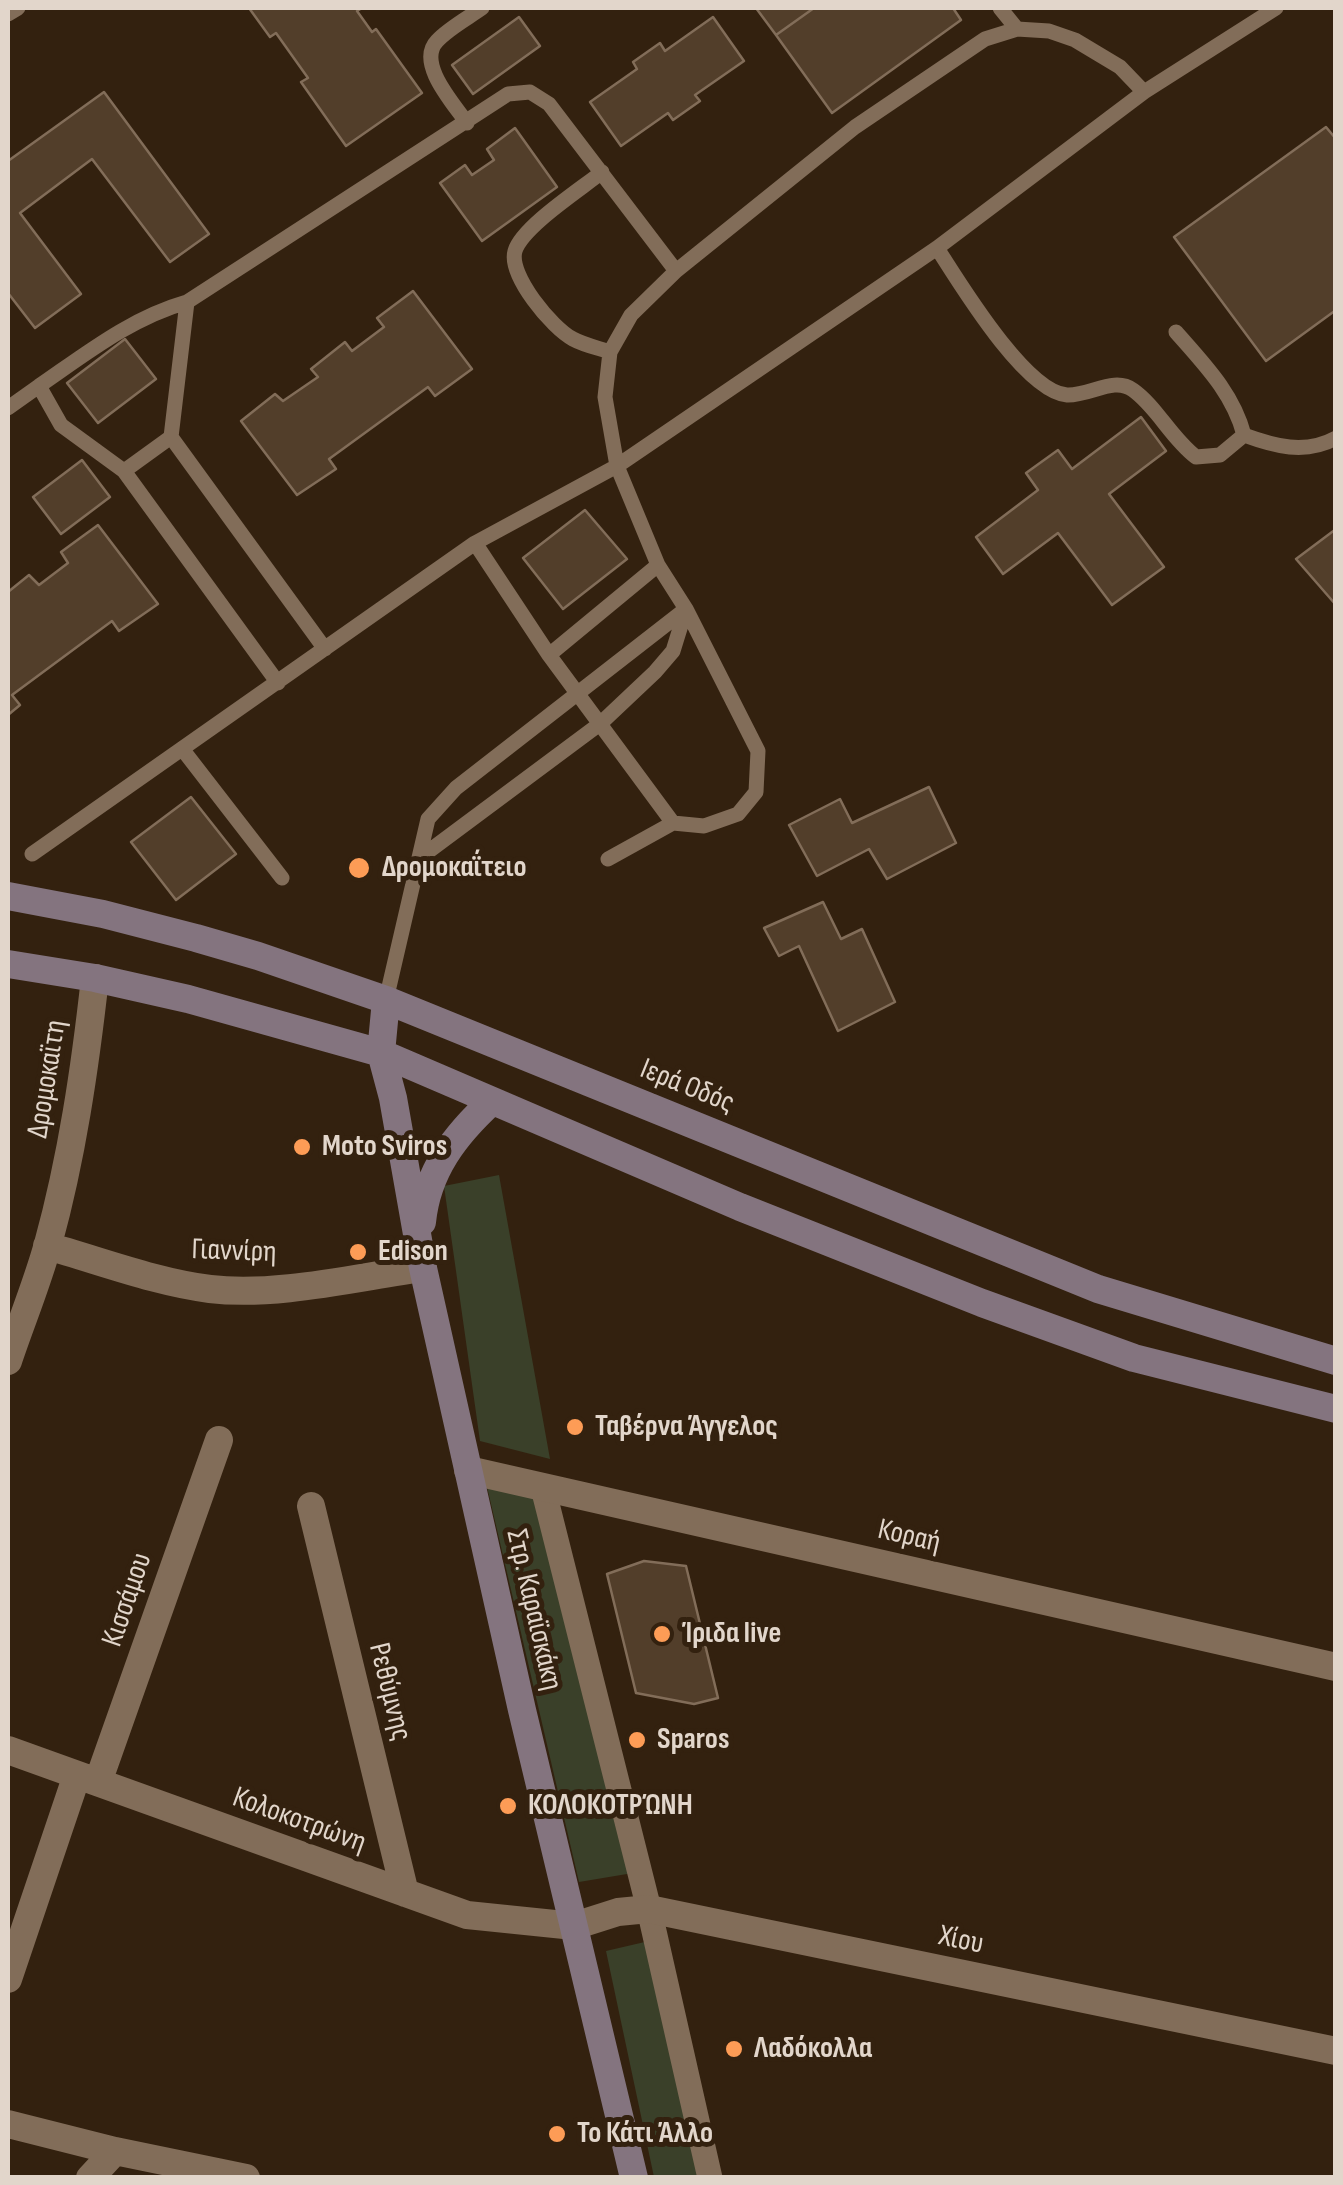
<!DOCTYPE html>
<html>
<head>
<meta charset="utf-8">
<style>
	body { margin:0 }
	#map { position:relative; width:1343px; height:2185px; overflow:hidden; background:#33210f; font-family:"Sofia Sans Condensed",sans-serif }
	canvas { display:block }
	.frame { position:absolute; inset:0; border:10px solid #e2d6cb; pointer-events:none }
</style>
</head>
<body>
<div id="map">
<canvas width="1343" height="2185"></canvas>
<div class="frame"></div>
</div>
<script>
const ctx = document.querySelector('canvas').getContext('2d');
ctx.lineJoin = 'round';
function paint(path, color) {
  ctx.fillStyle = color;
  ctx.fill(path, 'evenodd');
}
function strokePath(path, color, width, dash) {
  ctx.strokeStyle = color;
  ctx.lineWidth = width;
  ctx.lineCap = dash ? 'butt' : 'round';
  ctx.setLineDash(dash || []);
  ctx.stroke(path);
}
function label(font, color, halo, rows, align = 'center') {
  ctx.font = font + ' "Sofia Sans Condensed",sans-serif';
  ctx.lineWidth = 10;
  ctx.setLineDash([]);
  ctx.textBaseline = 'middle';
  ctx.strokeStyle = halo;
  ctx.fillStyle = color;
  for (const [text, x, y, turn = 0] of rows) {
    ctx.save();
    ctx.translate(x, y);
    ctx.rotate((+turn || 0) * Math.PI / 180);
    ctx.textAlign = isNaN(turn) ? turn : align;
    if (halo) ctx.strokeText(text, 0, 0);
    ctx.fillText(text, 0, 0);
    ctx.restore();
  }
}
paint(new Path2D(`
	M499,1175L550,1459L480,1441L444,1186Z
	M485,1478L540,1490L633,1873L579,1882Z
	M649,1941L702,2177H654L606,1951Z`), '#3a4029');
const building = new Path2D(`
	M249,8H362L357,11L372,32L376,29L422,93L346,146L301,82L308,78L276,33L270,37Z
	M756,8H814L776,35Z
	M814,8H953L961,20L832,113L776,35Z
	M519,17L540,46L473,94L452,65Z
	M713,17L744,61L695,95L700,101L673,120L668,113L621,146L590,102L637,69L633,62L660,43L665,51Z
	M104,92L209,234L170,262L92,159L20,213L81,294L35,328L8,293V161Z
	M1326,127L1336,139V310L1266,361L1174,237Z
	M515,128L557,187L482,241L440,183L465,165L472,175L494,160L487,149Z
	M413,291L472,369L435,396L428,387L329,459L336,469L297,495L241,421L275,394L283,401L318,377L311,369L345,342L352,351L384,327L377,318Z
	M125,339L156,379L98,423L67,383Z
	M1141,417L1166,451L1109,494L1164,567L1112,605L1058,533L1003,574L976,537L1038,490L1026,473L1058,450L1072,469Z
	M82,460L110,497L61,534L33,497Z
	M585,510L627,559L563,609L523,558Z
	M98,525L158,604L119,631L112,621L12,695L20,705L8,715V592L29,575L39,585L68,563L61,552Z
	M1336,529V605L1296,559Z
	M929,787L956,843L887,879L869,849L817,876L789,825L840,799L852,823Z
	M191,797L236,854L176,900L131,842Z
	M823,902L841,939L862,929L895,1002L838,1031L799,946L779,956L764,928Z
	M644,1561L686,1566L718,1698L694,1704L636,1693L607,1574Z`);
paint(building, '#523e2a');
strokePath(building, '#826d59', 2.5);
strokePath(new Path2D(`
	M1000,8L1017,29
	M8,14L18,8
	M467,123C454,104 416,63 437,41C449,28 468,18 482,8
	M602,172C581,189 522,227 515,251C508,275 552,328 573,339C584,345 598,348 610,352
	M937,248C959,282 1025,392 1067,395C1090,396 1114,376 1133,390C1157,407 1171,438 1196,457L1220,455L1244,435C1233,393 1204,364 1176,332
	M8,408L39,386
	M1244,435C1274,446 1305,455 1336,438
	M171,437L187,302
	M124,471L61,425L39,386C87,353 131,318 187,302L508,94L530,92L549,104L676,271
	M475,543L549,655L673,823
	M549,655L658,565
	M278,683L124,471L171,437L325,649
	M183,750L282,878
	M32,854L475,543L617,466L937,248L1144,92L1276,8
	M421,857L601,723L655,672L673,651L686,609
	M608,859L673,823L704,826L738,814L756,792L758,751L686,609L658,565L617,466L605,397L610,352L631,315L676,271L855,127L985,39L1017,29L1049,31L1075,40L1120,67L1144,92
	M386,1000L428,819L456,788L686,609`), '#826d59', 15);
strokePath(new Path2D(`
	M543,1488L649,1909L710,2178`), '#826d59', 25);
strokePath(new Path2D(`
	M47,1246C101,1261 155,1282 210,1289C277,1297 357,1277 423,1268
	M8,1361C21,1322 37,1284 48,1244C72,1157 85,1068 95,978
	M468,1470L1336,1667
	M311,1506L405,1893
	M8,1750L467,1915L574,1926
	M98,1782L219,1440
	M8,1979L77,1775
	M8,2124L115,2151L246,2178
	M90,2178L115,2151`), '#826d59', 28);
strokePath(new Path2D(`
	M574,1926L618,1912L649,1909L1336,2051`), '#826d59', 28);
strokePath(new Path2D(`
	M8,896L103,914L196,938L258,956L386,1000L1098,1289L1336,1361
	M8,964L95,978L188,999L381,1053L740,1207L982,1303L1134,1358L1336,1409
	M386,1000L381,1053L393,1098L423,1268L522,1710L634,2178
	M422,1222C427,1171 455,1135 492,1101`), '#84747f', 28);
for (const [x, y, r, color] of [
	[359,868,12,"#fd9c56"],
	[302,1147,10,"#fd9c56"],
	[358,1252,10,"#fd9c56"],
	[575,1427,10,"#fd9c56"],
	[662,1634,10,"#fd9c56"],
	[637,1740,10,"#fd9c56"],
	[508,1806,10,"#fd9c56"],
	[734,2049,10,"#fd9c56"],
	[557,2134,10,"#fd9c56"]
]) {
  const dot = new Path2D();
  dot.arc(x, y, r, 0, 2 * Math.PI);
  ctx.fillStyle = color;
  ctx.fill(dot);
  strokePath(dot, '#33210f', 4);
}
label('bold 30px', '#e2d6cb', '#33210f', [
	["Δρομοκαΐτειο",382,868],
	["Moto Sviros",322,1147],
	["Edison",378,1252],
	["Ταβέρνα Άγγελος",595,1427],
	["Ίριδα live",682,1634],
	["Sparos",657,1740],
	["ΚΟΛΟΚΟΤΡΏΝΗ",528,1806],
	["Λαδόκολλα",754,2049],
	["Το Κάτι Άλλο",577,2134]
], 'left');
label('30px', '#e2d6cb', '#33210f', [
	["Δρομοκαϊτη",48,1079,-81],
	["Ιερά Οδός",687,1087,22],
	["Γιαννίρη",234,1252,2],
	["Κοραή",909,1537,13],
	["Κισσάμου",128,1600,-71],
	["Στρ. Καραϊσκάκη",533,1610,77],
	["Ρεθύμνης",389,1692,76],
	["Κολοκοτρώνη",299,1821,20],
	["Χίου",961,1941,12]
]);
</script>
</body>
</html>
